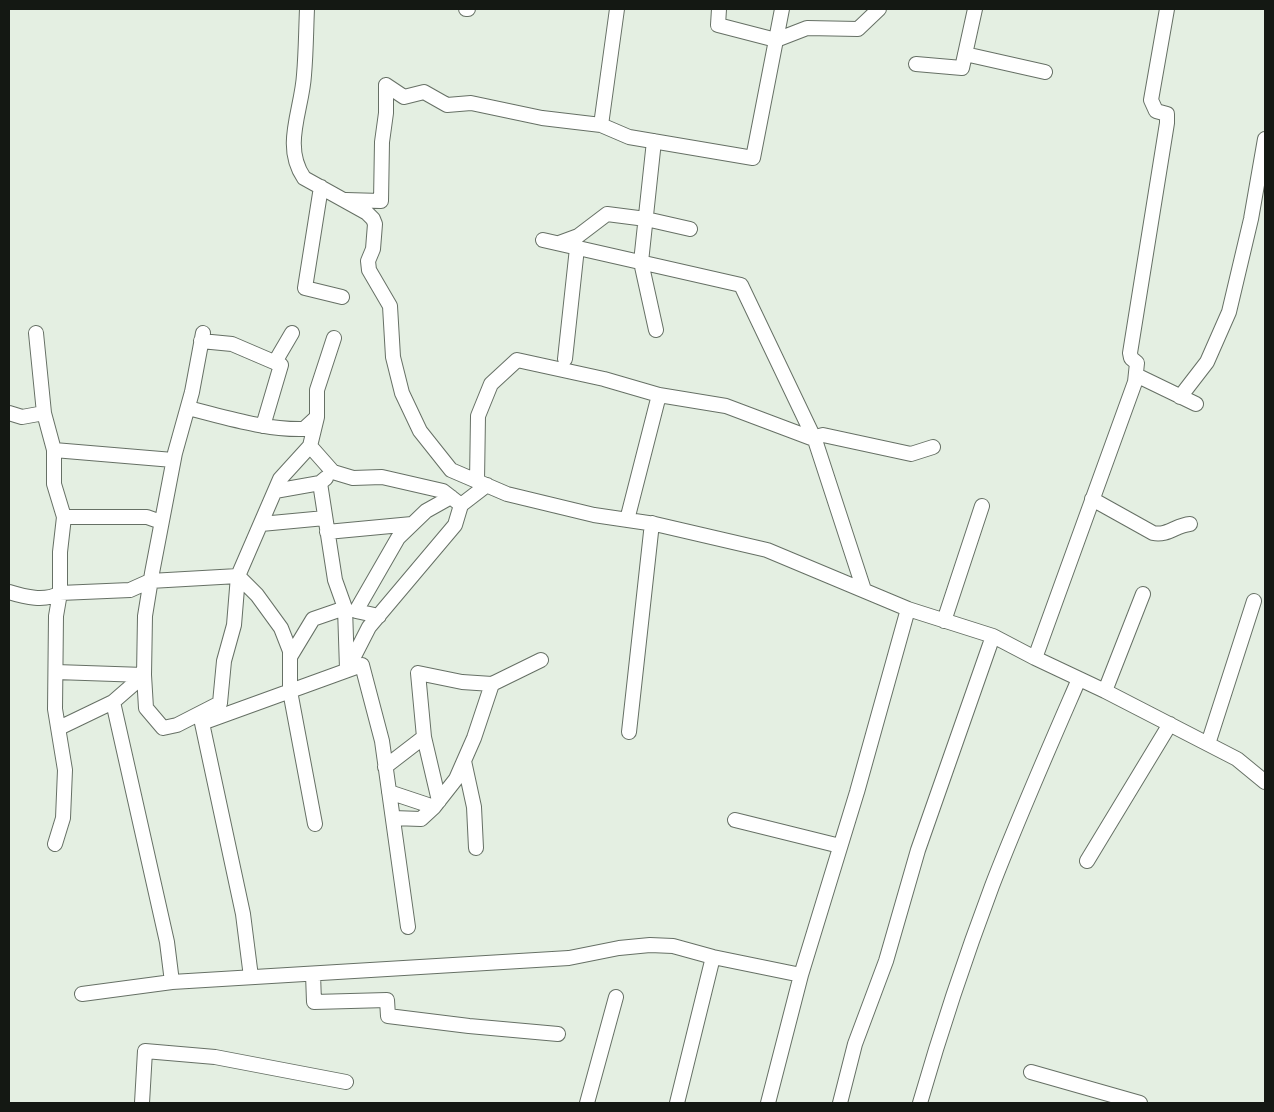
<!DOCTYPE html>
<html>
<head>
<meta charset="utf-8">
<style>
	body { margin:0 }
	#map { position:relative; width:1274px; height:1112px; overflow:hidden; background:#e4efe2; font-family:Literata,serif }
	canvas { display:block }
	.frame { position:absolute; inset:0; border:10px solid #141813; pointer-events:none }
</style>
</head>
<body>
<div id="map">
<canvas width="1274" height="1112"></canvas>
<div class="frame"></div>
</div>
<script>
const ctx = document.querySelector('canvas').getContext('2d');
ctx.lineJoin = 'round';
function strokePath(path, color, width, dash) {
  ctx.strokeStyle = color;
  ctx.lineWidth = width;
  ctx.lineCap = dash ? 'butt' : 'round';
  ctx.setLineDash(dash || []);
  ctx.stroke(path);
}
const minor = new Path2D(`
	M307,9C306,31 306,53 304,75C302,110 282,146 304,178L367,213L373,219L375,224L373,249L368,261L369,270L390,306L393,357L402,393L420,431L451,470L507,494L594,515L655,524L767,550L908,609L993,636L1035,658L1105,691L1237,759L1265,782
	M466,9H468
	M719,9L718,25L776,40L807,28L858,29L879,9
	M965,54L1045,72
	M916,64L962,68L975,9
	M386,85L404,97L424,92L447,105L471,103L542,118L601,125L617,9
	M601,125L629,137L753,158L782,9
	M654,141L641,262L656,330
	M321,187L305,288L342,297
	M346,200L381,201L382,142L386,113V85
	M543,240L741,285L815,440L864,590
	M559,243L578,236L607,214L646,219L690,229
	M36,333L44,413L54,450L173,460
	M201,341L232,344L281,365L263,426
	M565,359L577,248
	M275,362L292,333
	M1136,375L1196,404
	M1180,397L1207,362L1229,312L1251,219L1265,139
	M188,408C225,417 265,430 304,429L317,417V390L334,338
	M9,413L22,417L44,413
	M310,446L333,472L353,478L382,477L443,491L461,505L487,485
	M54,450V484L64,517H147L161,522
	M477,481L478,416L491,384L517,360L604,379L659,395L726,406L811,438L823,435L911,454L933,447
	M320,483L335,580L345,608L347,669
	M275,491L320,483L326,478
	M1092,499L1153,533C1168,536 1176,525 1190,524
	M64,517L60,552V593L130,590L150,581L238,576L280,479L310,446L317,417
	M627,520L659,395
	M261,524L325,518
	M327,532L412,524
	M238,576L257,595L281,628L290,651V691L315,824
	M9,592C25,597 45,602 60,593
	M379,616L356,611L398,538L426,511L451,497
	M944,621L982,506
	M290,657L313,619L345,608
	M1035,658L1135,382L1137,363L1131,358L1130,353L1167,123V114L1156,111L1151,100L1167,9
	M347,670L369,627L455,525L461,505
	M56,672L144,675L146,708L163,728L177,725L220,703L224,661L234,625L238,576
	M1105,691L1143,594
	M113,702L167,942L172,982
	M59,728L113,702L144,675L145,616L152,573L175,453L192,392L203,333
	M629,732L652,523
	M1208,744L1254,601
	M464,761L474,807L476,848
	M385,767L424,737
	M389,792L434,807
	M439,801L424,737L418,673L462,682L492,684
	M393,818L421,819L434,807L456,779L474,738L492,684L541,660
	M735,820L840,846
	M55,844L63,818L65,770L55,709L56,616L60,593
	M1087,861L1170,724
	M313,974L314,1002L387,1000L388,1016L469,1026L558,1034
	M251,977L243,914L202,723L362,665L382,741L408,927
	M82,994L172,982L569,958L619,948L650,945L673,946L713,957L801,975
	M1031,1072L1140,1103
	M142,1103L145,1051L215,1057L346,1082
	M587,1103L616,997
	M677,1103L713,957
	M768,1103L801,975L857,792L908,609
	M840,1103L855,1044L886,961L918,850L993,636
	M920,1103C941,1030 965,958 992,886C1019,816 1049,748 1079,679`);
strokePath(minor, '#667065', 16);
strokePath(minor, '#fff', 14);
</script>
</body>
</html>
